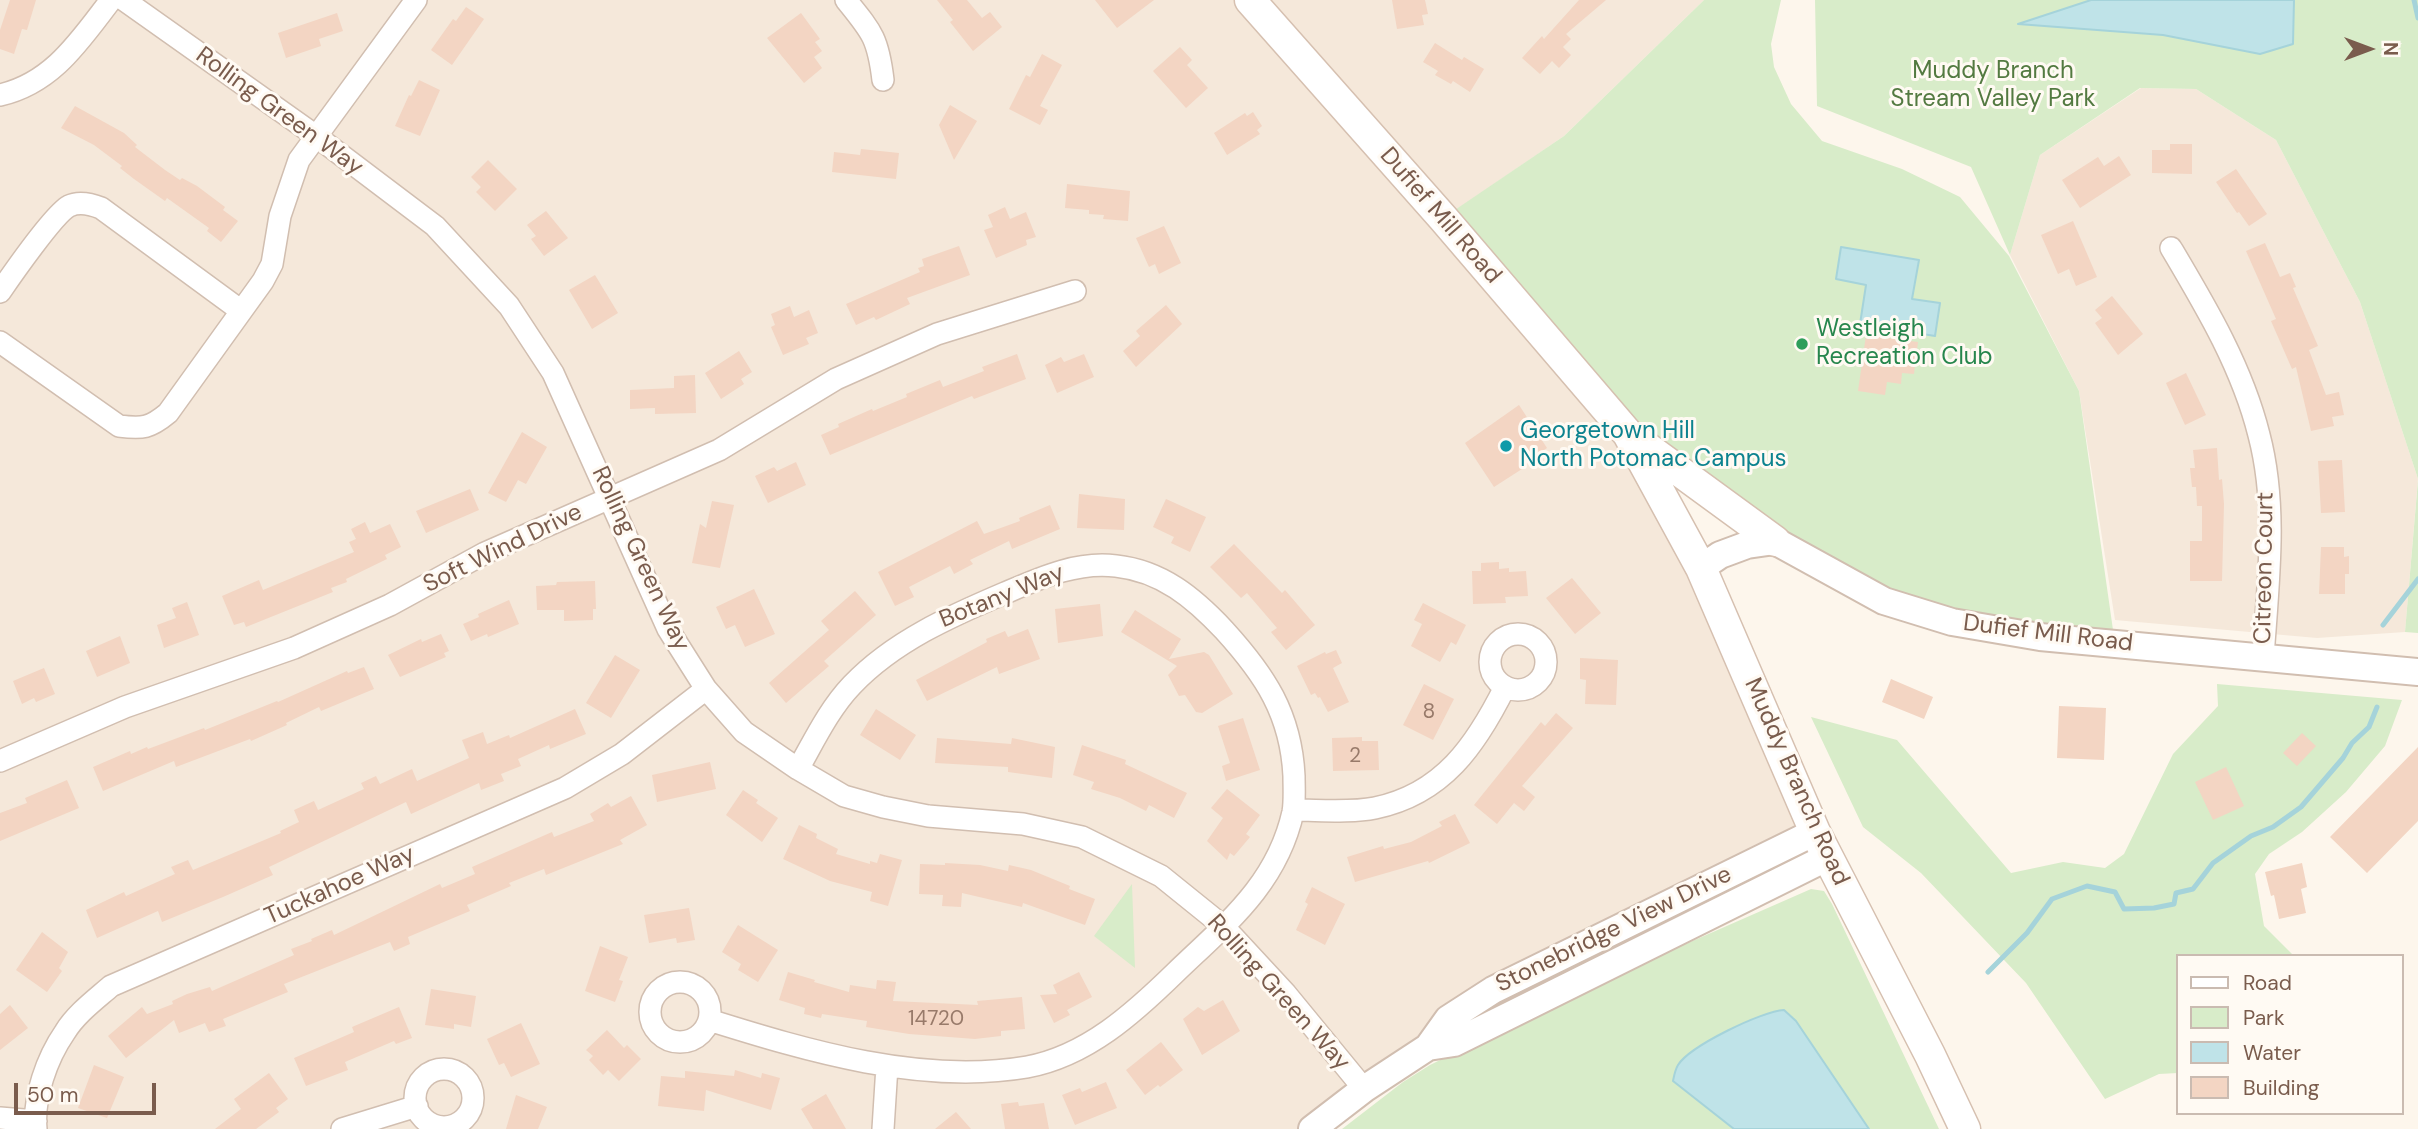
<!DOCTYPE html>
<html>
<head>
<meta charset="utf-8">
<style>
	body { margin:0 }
	#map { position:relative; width:2418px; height:1129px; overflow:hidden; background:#fdf6ec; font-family:"DM Sans",sans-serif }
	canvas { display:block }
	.legend { position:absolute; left:2176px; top:954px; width:228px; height:161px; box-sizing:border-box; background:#fffaf3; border:2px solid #cabbb1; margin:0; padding:9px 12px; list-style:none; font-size:21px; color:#7a5c4d }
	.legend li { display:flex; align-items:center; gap:14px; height:35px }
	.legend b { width:35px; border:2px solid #cabbb1 }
	.north { position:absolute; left:2334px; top:14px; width:70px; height:70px; -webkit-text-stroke:5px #fffaf3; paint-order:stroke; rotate:90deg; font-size:19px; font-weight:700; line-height:28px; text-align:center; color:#7a5c4d }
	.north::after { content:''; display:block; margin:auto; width:24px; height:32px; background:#7a5c4d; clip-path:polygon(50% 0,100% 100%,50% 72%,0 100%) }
	.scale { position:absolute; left:14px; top:1083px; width:142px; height:32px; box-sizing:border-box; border:4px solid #7a5c4d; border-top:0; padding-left:9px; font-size:21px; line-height:24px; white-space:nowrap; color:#7a5c4d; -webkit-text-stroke:5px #fffaf3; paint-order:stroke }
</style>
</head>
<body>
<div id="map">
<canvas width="2418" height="1129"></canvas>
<ul class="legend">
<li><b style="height:9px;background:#fff"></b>Road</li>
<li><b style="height:19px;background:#d8ecc9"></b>Park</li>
<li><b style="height:19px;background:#bfe3e8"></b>Water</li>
<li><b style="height:19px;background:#f3d5c3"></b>Building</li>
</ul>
<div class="north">N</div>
<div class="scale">50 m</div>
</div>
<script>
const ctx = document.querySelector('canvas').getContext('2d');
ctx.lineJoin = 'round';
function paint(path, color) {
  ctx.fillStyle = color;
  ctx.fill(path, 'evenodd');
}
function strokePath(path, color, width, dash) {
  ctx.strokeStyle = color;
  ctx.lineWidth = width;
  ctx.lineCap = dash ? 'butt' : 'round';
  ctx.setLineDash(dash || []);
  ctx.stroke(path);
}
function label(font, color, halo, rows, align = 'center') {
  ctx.font = font + ' "DM Sans",sans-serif';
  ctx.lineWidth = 6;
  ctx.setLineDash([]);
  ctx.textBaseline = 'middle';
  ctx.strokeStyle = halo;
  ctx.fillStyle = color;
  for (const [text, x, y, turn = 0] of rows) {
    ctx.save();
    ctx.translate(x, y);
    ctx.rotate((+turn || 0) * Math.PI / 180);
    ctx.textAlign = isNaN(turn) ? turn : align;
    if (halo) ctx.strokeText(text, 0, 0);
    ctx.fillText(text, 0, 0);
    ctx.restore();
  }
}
paint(new Path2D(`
	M0,0H1704L1564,136L1443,219L1628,434L1815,832L1493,990L1312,1129H0Z
	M2141,88L2196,89L2276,140L2360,302L2418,479L2405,632L2317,638L2115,620L2079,391L2010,255L2040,155Z`), '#f5e8da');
paint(new Path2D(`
	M1704,0H1781L1771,44L1774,67L1791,104L1822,141L1902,169L1960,197L2009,256L2079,391L2115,644L1884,601L1628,434L1443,218L1564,136Z
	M1815,0H2418V479L2360,302L2276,140L2196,89L2140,88L2040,155L2010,255L1971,167L1817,106Z
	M2418,480V633L2405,632Z
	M2217,684L2402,700L2385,746L2346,792L2302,832L2269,854L2255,874L2264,926L2294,956H2178V1073L2159,1074L2105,1099L2026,983L1921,873L1863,827L1811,717L1897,740L2011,873L2063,862L2105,868L2124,854L2173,754L2218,706Z
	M1132,884L1135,968L1094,936Z
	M1811,889L1824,891L1832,904L1939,1129H1342L1403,1082L1430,1065L1590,986Z`), '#d8ecc9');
const water = new Path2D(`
	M2091,0H2294L2293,44L2260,54L2163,35L2018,24Z
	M1841,247L1919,260L1912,299L1940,303L1935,336L1860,324L1866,285L1836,279Z
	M1784,1010L1796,1021L1869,1129H1734L1673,1081C1674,1076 1675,1070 1678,1065C1690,1046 1762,1011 1784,1010Z`);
paint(water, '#bfe3e8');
strokePath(water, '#a5d3da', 2);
strokePath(new Path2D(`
	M2414,0L2418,18
	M2383,625L2418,579
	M1988,972L2027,933L2052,899L2087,886L2115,892L2124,909L2154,908L2174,904L2176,893L2193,889L2213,863L2251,836L2273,827L2301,807L2343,758L2352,743L2369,727L2377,707`), '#a5d3da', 5);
paint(new Path2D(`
	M10,0H36L27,30L22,29L14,54L0,49V30Z
	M937,0H967L982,18L990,12L1002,27L973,51L950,22L953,20Z
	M1095,0H1154L1117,28Z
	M1392,0H1425L1428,14L1422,15L1424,25L1397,29Z
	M1579,0H1606L1566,34L1571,39L1563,47L1571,55L1559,68L1552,61L1540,74L1522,58L1542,36L1544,39Z
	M466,7L484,19L452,65L431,50L453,19L456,21Z
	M337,13L343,31L319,39L321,46L286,58L278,33Z
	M801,13L820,39L815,42L822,51L814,57L822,68L804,83L767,38Z
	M1435,43L1462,60L1464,57L1484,69L1470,92L1453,81L1451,84L1435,75L1438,71L1423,62Z
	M1180,47L1192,60L1187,65L1208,88L1186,108L1153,71Z
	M1042,54L1062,65L1040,106L1048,110L1040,125L1009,109L1026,75L1030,77Z
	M419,80L440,90L420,136L395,126L409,95L411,96Z
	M950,105L977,121L954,160L939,125Z
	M75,106L124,133L137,145L135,147L165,170L180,180L182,178L197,186L225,207L223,210L238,221L221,242L207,231L209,228L167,198L165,201L134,179L120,168L122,166L94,145L61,128Z
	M1253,112L1262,126L1257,130L1260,134L1227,155L1214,133L1245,113L1247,116Z
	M2170,144H2192V174L2152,173V150H2170Z
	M861,149L899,153L896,179L832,172L834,152L860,155Z
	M2119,156L2131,175L2080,208L2062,180L2098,157L2104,166Z
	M488,160L517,189L495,211L476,192L481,187L471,177Z
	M2236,169L2267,214L2249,226L2239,212L2237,213L2216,182Z
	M1067,184L1130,191L1128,221L1103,219L1104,215L1089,214V210L1065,208Z
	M1005,207L1010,219L1026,212L1036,237L1026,240L1027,245L996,258L984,230L993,227L988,215Z
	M546,211L568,238L544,256L531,239L536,236L527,225Z
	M2073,221L2097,277L2076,286L2069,269L2058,274L2041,235Z
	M1164,226L1181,263L1159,274L1155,264L1149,267L1136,238Z
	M2265,243L2280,277L2290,273L2296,287L2293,288L2318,346L2309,350L2326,395L2339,392L2344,415L2332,417L2334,426L2311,431L2296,367L2292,369L2271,321L2276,319L2246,251Z
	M959,246L970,275L907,298L910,304L876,320L874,317L856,325L846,304L920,272L918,268L924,266L922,259Z
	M595,275L618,313L592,329L569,290Z
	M2112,296L2143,334L2118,355L2095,323L2102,318L2095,310Z
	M1166,305L1182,324L1136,367L1123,351L1140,336L1136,331Z
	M790,306L794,317L809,310L818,333L806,338L809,344L783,355L771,327L775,325L771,314Z
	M1866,335L1918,342L1914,374L1902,373L1901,384L1887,382L1885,395L1858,391Z
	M739,351L752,372L741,379L744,384L721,399L705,373Z
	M1017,354L1026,379L974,399L972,396L830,455L821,435L839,427L838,424L872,409L873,411L907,397L906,394L940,380L943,387L984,371L982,367Z
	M1084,354L1094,377L1057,393L1045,365L1061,357L1064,362Z
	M2186,373L2206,415L2185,425L2166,383Z
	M695,375L696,413L655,414V408L630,409V390L674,388V376Z
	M1519,405L1547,448L1520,466L1522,469L1494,487L1465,443Z
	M522,432L547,447L526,484L518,480L506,502L488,493Z
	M2217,448L2219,480L2222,479L2224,504L2222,581H2190V541H2202V506H2197L2196,487H2192L2190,468H2195L2193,450Z
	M2342,460L2345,512L2321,513L2318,461Z
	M796,462L806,485L768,503L755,476L774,467L777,471Z
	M470,489L479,510L426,533L416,511Z
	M1079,494L1125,499L1124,530L1077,528Z
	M1166,499L1206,517L1190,552L1171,543L1174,537L1153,527Z
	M712,501L734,505L720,568L692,563L700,524L706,528Z
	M1050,505L1060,529L1012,549L1009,541L970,560L973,564L954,574L950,566L909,587L914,597L895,606L878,572L977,521L984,534L1020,521L1019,518Z
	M365,522L370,533L390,524L401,547L385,555L387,559L346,579L347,582L331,588L333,592L246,627L244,622L234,625L222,596L259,580L263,590L354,552L349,542L356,539L351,529Z
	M1234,544L1282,593L1285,590L1315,625L1286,650L1271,632L1277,628L1247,593L1241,598L1210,567Z
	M2321,547H2344V557L2349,556V574H2345V594H2319Z
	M1499,562V569L1509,568V572L1526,571L1528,596L1505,597L1506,603L1473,604L1472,571H1481V563Z
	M1572,578L1601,613L1575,634L1546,598Z
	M595,581L596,609H593V620L564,621V610H537L536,586L556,585L557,582Z
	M754,589L775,634L745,647L735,625L726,629L716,607Z
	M855,591L876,615L824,661L829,666L786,703L769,683L829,630L821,621Z
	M509,600L519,624L488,637L487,634L471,641L463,624L479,617L478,614Z
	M187,602L199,635L164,648L157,625L176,618L172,608Z
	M1423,603L1466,625L1456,645L1451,642L1440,662L1411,646L1422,624L1414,620Z
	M1100,604L1103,636L1058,643L1055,609Z
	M1135,610L1181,639L1169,659L1204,652L1209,655L1233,694L1202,713L1196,712L1185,695L1179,696L1168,675L1177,666L1121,632Z
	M1028,629L1040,659L999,674L997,667L927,701L916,680L987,642L986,639L1005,631L1008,637Z
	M441,634L449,651L444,653L446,657L400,677L388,655L421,639L422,642Z
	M120,636L130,663L97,677L86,651Z
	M1336,650L1342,663L1333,668L1349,702L1328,712L1320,697L1318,698L1315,693L1311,695L1297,666L1325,652L1326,654Z
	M615,655L640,670L611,718L586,703Z
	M1580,658L1618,660L1616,705L1585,704L1586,680L1580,679Z
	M364,667L374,689L321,711L319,707L286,723L287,725L251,741L250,739L176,767L174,761L103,791L93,767L130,751L131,754L147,747L148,749L204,728L205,730L277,701L278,702L347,671L348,673Z
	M44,668L55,694L36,702L34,698L22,704L13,681Z
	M1891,679L1933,697L1924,719L1882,702Z
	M1424,684L1454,699L1433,740L1403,725Z
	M2059,706L2106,708L2104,760L2057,758Z
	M575,709L586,734L550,749L549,745L518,759L521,766L501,774L504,781L481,790L479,783L411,814L406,802L269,867L273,875L223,897L162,922L158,911L97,938L86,910L124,892L126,896L175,874L171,867L188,860L193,870L281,833L280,831L299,822L294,810L314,801L318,810L364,789L361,783L376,776L380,784L412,769L417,781L469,758L462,740L483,732L487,744L509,735L510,738Z
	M876,709L916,735L900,760L860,735Z
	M1556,713L1573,728L1522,786L1535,797L1524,811L1514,803L1497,824L1474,805L1541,722L1545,726Z
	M1243,718L1260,770L1226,781L1222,766L1230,763L1218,726Z
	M2302,733L2316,746L2297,766L2283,753Z
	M1362,737V741H1378L1379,770L1333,771L1332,738Z
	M937,738L1011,744L1012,738L1055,747L1052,778L1008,772V767L935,763Z
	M1082,745L1126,760L1125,764L1187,793L1174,818L1149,805L1146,811L1120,798L1091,789L1094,782L1073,775Z
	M2418,747V821L2367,873L2330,837Z
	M710,762L716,789L657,802L652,775Z
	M2226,767L2244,806L2213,820L2195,782Z
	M67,780L79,808L0,841V813L27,803L25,798Z
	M1227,789L1260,815L1246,834L1250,837L1234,856L1230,853L1227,860L1207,841L1223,818L1211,808Z
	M743,790L758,800L756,803L778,818L762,842L726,815Z
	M631,796L647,825L620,840L623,844L546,875L544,869L509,883L511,886L467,905L470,911L408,937L410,944L394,951L390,942L284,984L288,992L223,1019L226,1026L209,1032L205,1023L179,1033L174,1020L126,1058L108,1036L142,1007L147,1014L173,1004L172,1001L187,994L210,987L212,991L294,955L291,949L312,941L311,939L332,930L334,935L440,884L442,888L475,874L472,867L552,832L554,837L594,821L590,814L608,803L611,807Z
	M1455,814L1470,843L1429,863L1428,861L1355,882L1347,857L1383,846L1384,849L1411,842L1442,826L1439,822Z
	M799,825L817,834L816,838L838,849L836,854L870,864V861L877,863L880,854L902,860L888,906L870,901L872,892L830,881L783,859Z
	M945,863L980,865L1008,871L1009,865L1031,870L1070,886L1069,889L1095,899L1085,925L1023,903L1022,907L962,893L961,907L942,906L943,895L919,894L920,864L945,865Z
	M2302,863L2307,887L2301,889L2306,913L2279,919L2274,895L2271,896L2265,872Z
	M1312,887L1345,904L1325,945L1296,930L1308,904L1305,902Z
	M689,908L695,940L677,943L676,938L649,943L644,915Z
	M738,925L778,950L758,982L738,970L741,964L722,952Z
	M42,932L68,952L59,968L62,971L47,992L16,970Z
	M600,946L628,957L619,980L623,981L615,1002L585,991Z
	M788,972L815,980L814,982L849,992L850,985L876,989L877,980L896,982L893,1001L978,1005L977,1001L1022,997L1025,1029L1001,1031V1036L975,1039L909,1034L866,1027L867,1021L822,1014L821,1018L804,1014L805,1008L779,1000Z
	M1079,972L1092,997L1067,1010L1070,1015L1054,1023L1040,995L1057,994L1053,985Z
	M431,989L476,996L471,1027L454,1024V1029L425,1025Z
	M1223,1000L1240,1031L1202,1055L1183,1019L1198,1007L1204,1011Z
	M10,1005L28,1028L0,1050V1014Z
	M399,1007L412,1038L396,1044L394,1041L345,1062L348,1070L306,1086L294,1058L354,1032L352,1027Z
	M521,1023L540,1064L511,1077L504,1063L499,1065L487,1039Z
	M607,1030L624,1048L627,1045L641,1059L619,1081L608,1070L603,1075L589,1060L593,1056L586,1050Z
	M1161,1042L1183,1070L1160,1087L1158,1085L1145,1095L1126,1070Z
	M94,1065L124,1077L107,1118L78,1108Z
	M735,1070L761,1078L762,1073L780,1078L771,1110L706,1090L704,1111L658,1106L661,1076L685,1078V1071L734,1076Z
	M269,1073L288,1099L276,1108L279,1112L256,1129H215L241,1109L234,1099Z
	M1106,1082L1117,1108L1075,1125L1062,1095L1080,1088L1082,1092Z
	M826,1094L846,1129H813L801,1109Z
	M516,1095L547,1107L538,1129H506Z
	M1018,1102L1019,1106L1044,1103L1049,1129H1005L1001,1104Z
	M956,1112L971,1129H935Z`), '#f3d5c3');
const minor = new Path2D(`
	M124,0L316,136L435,226L509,306L553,373L668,629L706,689L744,732L798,769L844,796L883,807L928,816L1023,824L1082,837L1161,876L1223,926L1286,994L1364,1089
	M846,0C872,32 878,38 883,80
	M0,95C53,83 80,40 111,0
	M2171,248C2206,307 2242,367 2259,435C2278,507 2268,584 2263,657
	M0,292C11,276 54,214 69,206C79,201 91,204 101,208L240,310
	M0,342L119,426C143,429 150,428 168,413L263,281L272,264L280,216L299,160L416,0
	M1490 662a28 28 0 1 1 56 0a28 28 0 1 1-56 0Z
	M0,761L125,707L294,648L390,605L485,553L719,450L836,379L937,334L1075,291
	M1294,810C1319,810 1351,813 1375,808C1443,794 1476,745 1505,687
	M650 1012a30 30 0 1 1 60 0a30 30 0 1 1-60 0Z
	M709,1020C808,1051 922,1085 1027,1067C1087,1056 1134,1013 1176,972C1227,923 1277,884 1293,812C1295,801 1294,787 1294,776C1291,714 1265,675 1224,630C1194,598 1162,571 1116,566C1077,561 1040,578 1005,593C951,616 894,641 852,685C829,709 814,741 798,769
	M415 1098a29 29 0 1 1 58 0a29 29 0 1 1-58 0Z
	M0,1118L36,1121
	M36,1129C33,1097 47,1058 65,1032C76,1014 95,1000 111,986L565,788L622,754L706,689
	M342,1129L417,1106
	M883,1129L887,1066`);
const tertiary = new Path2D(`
	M1701,568L1720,555L1747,545L1775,541L1884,601L1952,622L2040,637L2418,672
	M1428,1047L1454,1043L1828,857
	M1312,1129L1364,1089L1428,1047L1448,1019L1493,990L1815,832`);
const secondary = new Path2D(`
	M1250,0L1443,218L1628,434L1701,568L1815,832L1930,1055L1965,1129
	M1634,438L1775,541`);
strokePath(minor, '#d1beb0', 24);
strokePath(tertiary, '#d1beb0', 30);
strokePath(secondary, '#d6c0b0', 33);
strokePath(minor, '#fff', 21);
strokePath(tertiary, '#fff', 26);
strokePath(secondary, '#fff', 30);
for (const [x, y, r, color] of [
	[1802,344,7,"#2e9e5b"],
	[1506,446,7,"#0f9aa8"]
]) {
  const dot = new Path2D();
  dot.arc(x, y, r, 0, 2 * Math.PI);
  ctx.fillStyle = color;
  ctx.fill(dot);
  strokePath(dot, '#fffaf3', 2.5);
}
label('21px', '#987a6a', null, [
	["8",1429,712],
	["2",1355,756],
	["14720",936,1019]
]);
label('24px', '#537a41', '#fffaf3', [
	["Muddy Branch",1993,72],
	["Stream Valley Park",1993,100]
]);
label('24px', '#7a5c4d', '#fffaf3', [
	["Rolling Green Way",279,112,36],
	["Dufief Mill Road",1440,216,49],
	["Soft Wind Drive",503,549,-26],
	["Rolling Green Way",640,559,65],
	["Citreon Court",2265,568,-89],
	["Botany Way",1002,597,-22],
	["Dufief Mill Road",2048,634,7],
	["Muddy Branch Road",1796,782,66],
	["Tuckahoe Way",340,886,-24],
	["Stonebridge View Drive",1614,930,-26],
	["Rolling Green Way",1278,993,48]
]);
label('24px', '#27864d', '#fffaf3', [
	["Westleigh",1816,330],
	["Recreation Club",1816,358]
], 'left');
label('24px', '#0d838f', '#fffaf3', [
	["Georgetown Hill",1520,432],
	["North Potomac Campus",1520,460]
], 'left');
</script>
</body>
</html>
